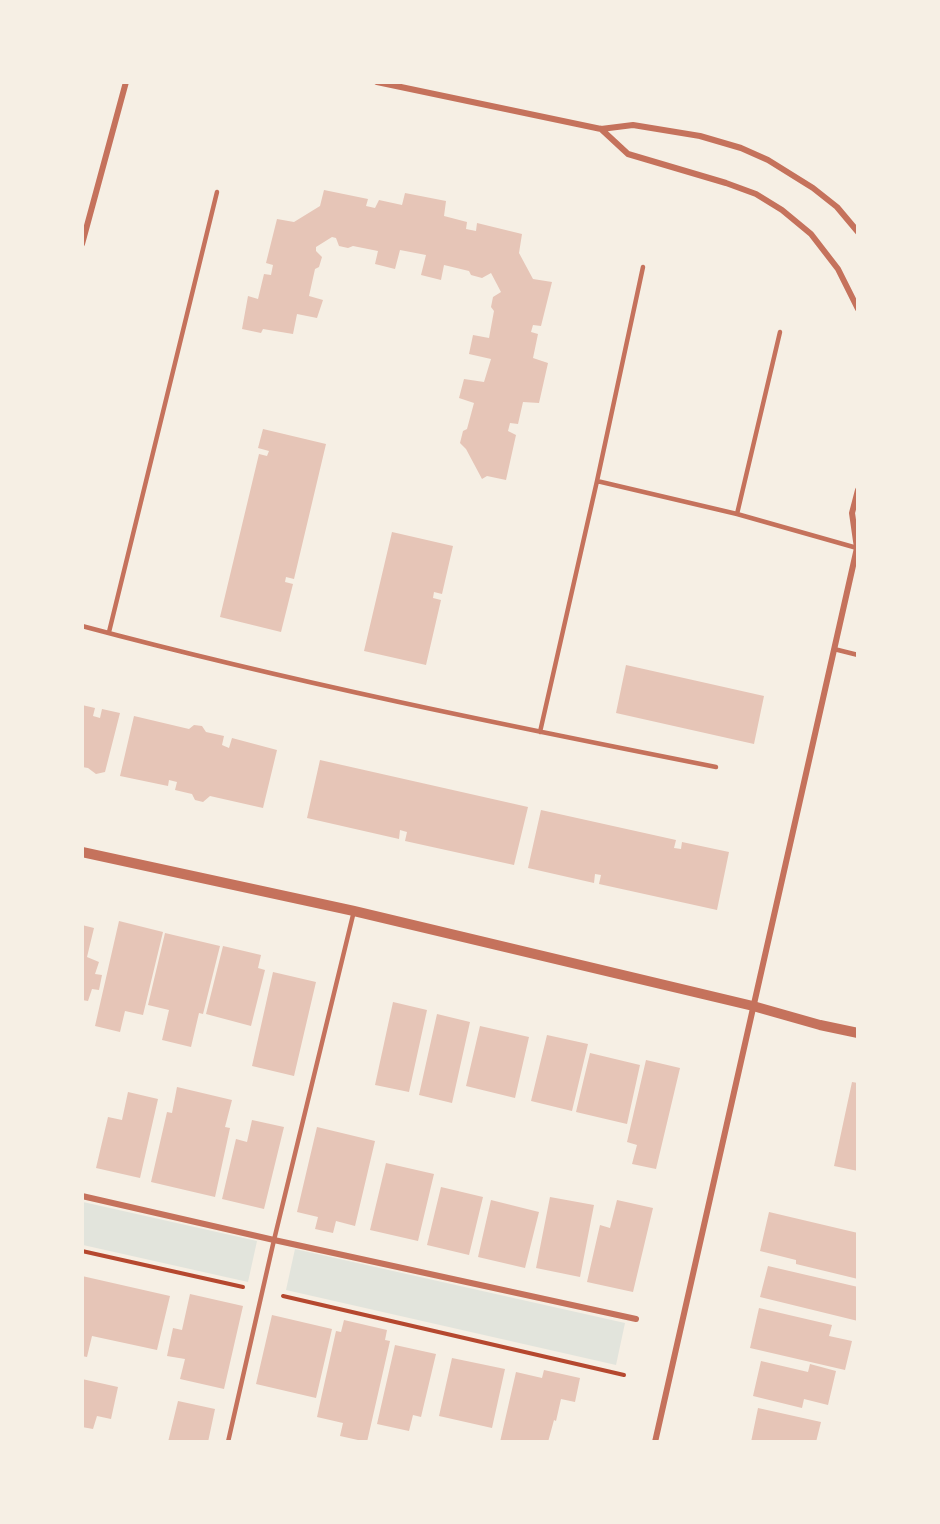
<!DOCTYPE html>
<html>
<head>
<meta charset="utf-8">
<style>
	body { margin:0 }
	#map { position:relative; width:940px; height:1524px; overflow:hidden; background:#f6efe4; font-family:"Space Grotesk",sans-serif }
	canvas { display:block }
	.frame { position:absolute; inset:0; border:84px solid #f6efe4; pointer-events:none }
</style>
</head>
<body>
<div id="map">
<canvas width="940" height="1524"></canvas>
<div class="frame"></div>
</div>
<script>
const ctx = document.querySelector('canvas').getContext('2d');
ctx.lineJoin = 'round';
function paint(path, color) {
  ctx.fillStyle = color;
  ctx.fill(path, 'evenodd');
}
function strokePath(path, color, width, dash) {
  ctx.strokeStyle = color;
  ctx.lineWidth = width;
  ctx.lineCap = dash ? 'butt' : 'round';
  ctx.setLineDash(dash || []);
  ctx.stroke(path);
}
paint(new Path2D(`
	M83,1202L257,1241L248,1282L83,1245Z
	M295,1249L625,1323L616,1365L286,1290Z`), '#e2e4dc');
paint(new Path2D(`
	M324,190L368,199L366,206L375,208L379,200L402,205L405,193L446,201L444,216L467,222L466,229L476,231L477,223L522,234L519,253L533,279L552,282L541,326L533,325L531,332L538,334L533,358L548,363L539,403L523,402L518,424L510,423L508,431L516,435L506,480L487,476L482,479L466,449L460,443L463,431L467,429L474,403L459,398L464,379L484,382L491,359L469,354L473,335L489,338L494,311L491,307L493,297L501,292L491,273L482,278L471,275L469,271L444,265L441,280L421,275L426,255L400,250L395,269L375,264L378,251L353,246L348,248L339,246L336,238L332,237L316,247V251L322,257L319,267L315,269L309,296L323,300L317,318L297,314L293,334L263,329L261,333L242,329L248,296L258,299L264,274L271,275L273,265L266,263L277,219L294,222L320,206Z
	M263,429L326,444L294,579L286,577L285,582L293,584L281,632L220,617L259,454L267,456L269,451L258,448Z
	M392,532L453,546L442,594L434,592L433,598L441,600L426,665L364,651Z
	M626,665L764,696L754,744L616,713Z
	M82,705L95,708L93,716L100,718L102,709L120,713L105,772L96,774L88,768L82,767Z
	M134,716L189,729L194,725L202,726L206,732L224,736L222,745L229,748L232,738L277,750L263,808L210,796L203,802L195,800L192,794L175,790L177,782L169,780L168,786L120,776Z
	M320,760L528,807L514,865L405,841L407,832L400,830L399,839L307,818Z
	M541,810L676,840L674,848L681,849L682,842L729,852L717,910L599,884L601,875L595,874L594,883L528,868Z
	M119,921L163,932L143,1015L125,1011L120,1032L95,1026Z
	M82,925L94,928L87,957L99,962L95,974L102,975L99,990L92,989L88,1001L82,1000Z
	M165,933L220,946L203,1014L199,1013L191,1047L162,1040L169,1010L148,1005Z
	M223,946L261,955L258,968L265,970L251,1026L206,1014Z
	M273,972L316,982L294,1076L252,1066Z
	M393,1002L427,1010L409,1092L375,1085Z
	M437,1014L470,1022L452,1103L419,1095Z
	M480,1026L529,1037L515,1098L466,1086Z
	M547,1035L588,1044L572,1111L531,1101Z
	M590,1053L640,1065L627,1124L576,1112Z
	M646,1060L680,1068L656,1169L632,1164L637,1145L627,1142Z
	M852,1082L858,1083V1171L834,1166Z
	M177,1087L232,1100L225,1127L230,1128L215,1197L151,1182L167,1112L172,1113Z
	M128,1092L158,1099L140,1178L96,1168L108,1117L122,1120Z
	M252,1120L284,1127L264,1209L222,1199L236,1139L247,1142Z
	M317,1127L375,1141L355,1226L336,1221L333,1233L315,1229L318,1217L297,1212Z
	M386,1163L434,1174L418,1241L370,1230Z
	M441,1187L483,1197L469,1255L427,1245Z
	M550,1197L594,1205L580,1277L536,1268Z
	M491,1200L539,1212L525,1268L478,1257Z
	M617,1200L653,1208L633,1292L587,1282L600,1225L610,1228Z
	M769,1212L858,1233V1279L796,1264V1260L760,1251Z
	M768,1266L858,1287V1321L760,1297Z
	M82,1276L170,1296L157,1350L92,1336L87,1357L82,1356Z
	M190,1294L243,1306L224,1389L180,1379L185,1359L167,1356L173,1328L182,1330Z
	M759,1308L832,1325L829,1336L852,1341L845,1370L750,1348Z
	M272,1315L332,1329L316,1398L256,1384Z
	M344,1320L387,1330L385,1340L390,1341L367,1442L340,1436L343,1423L317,1417L336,1331L341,1332Z
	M395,1345L436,1354L421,1417L413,1415L409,1431L377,1424Z
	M452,1358L505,1369L492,1428L439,1416Z
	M761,1361L808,1372L810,1364L836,1371L828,1405L804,1399L802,1408L753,1396Z
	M544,1370L580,1378L575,1402L561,1399L556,1421L554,1420L548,1442H500L516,1372L542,1378Z
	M82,1379L118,1387L111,1419L97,1416L93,1429L82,1427Z
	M178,1401L215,1409L208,1442H168Z
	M758,1408L821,1422L816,1442H751Z`), '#e6c5b7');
strokePath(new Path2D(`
	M82,1251L243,1287
	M283,1296L624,1375`), '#b5482f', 4);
strokePath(new Path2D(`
	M597,481L643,267
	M737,514L780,332
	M82,626C291,682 504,725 716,767
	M109,632L217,192
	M834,649L858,655
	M540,732L597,481L737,514L857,548
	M228,1442L274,1240L354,911`), '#c5725c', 4.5);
strokePath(new Path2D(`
	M377,82L601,129L633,125L700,136L741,148L768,160L813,188L837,207L858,232
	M601,129L628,154L726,183L756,194L782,210L811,234L838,269L858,309
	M82,244L126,82
	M82,1196L274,1240L636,1319
	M655,1442L857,548L852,513L858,490`), '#c5725c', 6);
strokePath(new Path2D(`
	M82,852L354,911L753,1006L820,1025L858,1033`), '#c5725c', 10);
</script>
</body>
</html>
